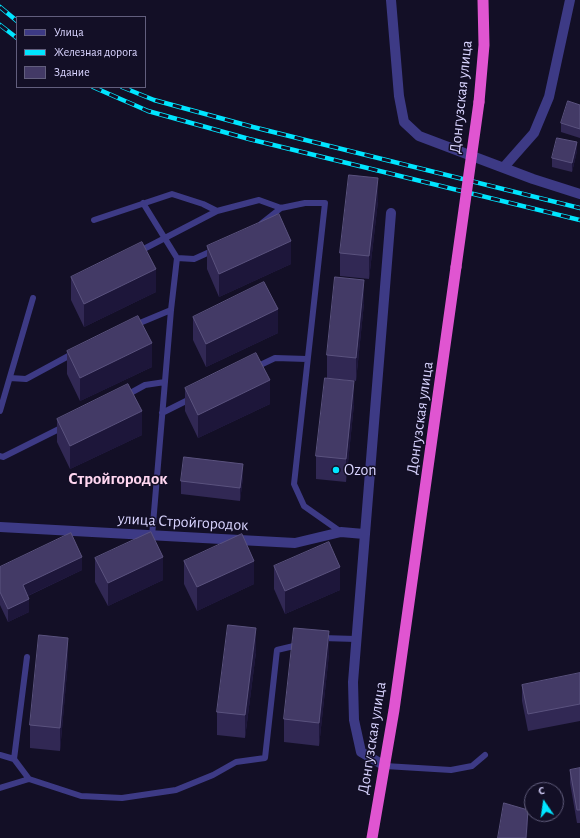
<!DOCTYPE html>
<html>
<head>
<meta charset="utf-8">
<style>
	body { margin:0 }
	#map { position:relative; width:580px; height:838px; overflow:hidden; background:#130f26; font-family:"Alegreya Sans",sans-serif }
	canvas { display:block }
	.legend { position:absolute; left:16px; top:16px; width:130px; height:72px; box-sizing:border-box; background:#130f26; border:1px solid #625e7d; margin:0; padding:5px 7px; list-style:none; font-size:12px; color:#d9d4ff }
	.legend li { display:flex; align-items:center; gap:8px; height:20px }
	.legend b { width:20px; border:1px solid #625e7d }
	.north { position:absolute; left:524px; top:782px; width:40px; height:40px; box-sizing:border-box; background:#130f26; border:1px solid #625e7d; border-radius:50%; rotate:347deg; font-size:11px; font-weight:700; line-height:16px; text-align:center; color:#d9d4ff }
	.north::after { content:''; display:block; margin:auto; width:14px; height:18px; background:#00e5ff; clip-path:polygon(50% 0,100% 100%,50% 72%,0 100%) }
</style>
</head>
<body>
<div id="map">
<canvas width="580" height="838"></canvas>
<ul class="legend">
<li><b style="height:5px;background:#3d3a85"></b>Улица</li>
<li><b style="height:5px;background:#00e5ff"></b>Железная дорога</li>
<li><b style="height:11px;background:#433a66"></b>Здание</li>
</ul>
<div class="north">С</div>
</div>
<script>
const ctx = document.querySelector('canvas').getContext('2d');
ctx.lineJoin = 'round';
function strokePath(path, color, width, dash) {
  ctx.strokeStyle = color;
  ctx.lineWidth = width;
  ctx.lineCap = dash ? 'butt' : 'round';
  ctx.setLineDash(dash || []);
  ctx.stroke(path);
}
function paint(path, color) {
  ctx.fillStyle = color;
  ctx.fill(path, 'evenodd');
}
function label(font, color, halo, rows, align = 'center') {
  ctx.font = font + ' "Alegreya Sans",sans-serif';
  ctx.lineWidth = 3;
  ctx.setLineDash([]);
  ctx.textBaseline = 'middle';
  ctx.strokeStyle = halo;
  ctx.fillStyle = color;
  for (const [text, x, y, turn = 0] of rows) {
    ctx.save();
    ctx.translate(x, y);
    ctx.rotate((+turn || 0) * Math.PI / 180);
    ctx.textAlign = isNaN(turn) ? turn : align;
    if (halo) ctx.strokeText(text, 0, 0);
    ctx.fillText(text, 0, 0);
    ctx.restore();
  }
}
strokePath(new Path2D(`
	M143,203L177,258L171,310L152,536
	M94,220L172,194L203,204L217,211L259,200L281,208L305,203H325L294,484L304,506L341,532
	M262,223L281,208
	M138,252L217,211
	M177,258L194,259L214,250
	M135,325L171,310
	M254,368L275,358L307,359
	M10,378L26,379L74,353
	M125,396L145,385L165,382
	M0,411L33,298
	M162,413L192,398
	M0,456L3,457L63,427
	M322,638L356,639
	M0,755L14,759L29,779
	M14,759L27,657
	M385,766L451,770L472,766L485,755
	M0,788L29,779L81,796L122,798L176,790L213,775L236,762L265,758L277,650L298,645`), '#3d3a85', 6);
strokePath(new Path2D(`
	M391,0L399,96L404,122L419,136L533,179L580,194
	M504,167L534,133L549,97L570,0
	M0,527L295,543L341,532L364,534
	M385,766L361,752L354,720L353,682L391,213`), '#3d3a85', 10);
strokePath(new Path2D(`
	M479,102L484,45L483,0
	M372,838L394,710L456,267`), '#e055d1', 11);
const rail = new Path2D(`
	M0,7L17,21
	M0,25L17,38
	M93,87L148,111L249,139L580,220
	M122,87L154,100L253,127L580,208`);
strokePath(rail, '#00e5ff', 4.5);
strokePath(rail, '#130f26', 3, [9]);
strokePath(new Path2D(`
	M456,267L479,102`), '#e055d1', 11);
paint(new Path2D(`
	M580,105V138L561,132V123Z
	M577,151L572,172L552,167V158Z
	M378,201L369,279L340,276V253Z
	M207,246L291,264L219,297L207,269Z
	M71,277L156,292L84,327L71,300Z
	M364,303L356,381L327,378V355Z
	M193,317L278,333L206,367L193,340Z
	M67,351L152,367L80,401L67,374Z
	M185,388L270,404L198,438L185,411Z
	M354,404L346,482L316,479V456Z
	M57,419L142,435L70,469L57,442Z
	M243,477L240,501L181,494V481Z
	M95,558L163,580L108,606L95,582Z
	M184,561L254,584L197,611L184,584Z
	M274,566L340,590L285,614L274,589Z
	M0,567L82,570L28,596L29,612L8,622L0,605Z
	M256,652L245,738L217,735V712Z
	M329,654L319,746L284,742V719Z
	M68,661L60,751L30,748V725Z
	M580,673V721L528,731L522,701V685Z
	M580,768V823H577L570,783V770Z`), '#312854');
paint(new Path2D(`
	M577,142V151L572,172V163Z
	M378,178V201L369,279V256Z
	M291,241V264L219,297V274Z
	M156,269V292L84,327V304Z
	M364,280V303L356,381V358Z
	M278,309V333L206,367V344Z
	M152,343V367L80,401V378Z
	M270,380V404L198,438V415Z
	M354,381V404L346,482V459Z
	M142,411V435L70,469V446Z
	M243,464V477L240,501V488Z
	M82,557V570L23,598V585Z
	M163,557V580L108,606V583Z
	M254,561V584L197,611V587Z
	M340,567V590L285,614V591Z
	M29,599V612L8,622V609Z
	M256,628V652L245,738V715Z
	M329,631V654L319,746V723Z
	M68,638V661L60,751V728Z
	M528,810V826L527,838H526Z`), '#1d163a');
const building = new Path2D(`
	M568,101L580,105V129L561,123Z
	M557,138L577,142L572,163L552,158Z
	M349,175L378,178L369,256L340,253Z
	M279,214L291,241L219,274L207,246Z
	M142,242L156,269L84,304L71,277Z
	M335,277L364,280L356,358L327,355Z
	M264,282L278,309L206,344L193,317Z
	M138,316L152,343L80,378L67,351Z
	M256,353L270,380L198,415L185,388Z
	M325,378L354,381L346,459L316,456Z
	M128,384L142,411L70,446L57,419Z
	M184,457L243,464L240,488L181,481Z
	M151,532L163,557L108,583L95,558Z
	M71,533L82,557L23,585L29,599L8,609L0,592V567Z
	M242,534L254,561L197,587L184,561Z
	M329,542L340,567L285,591L274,566Z
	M228,625L256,628L245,715L217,712Z
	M294,628L329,631L319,723L284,719Z
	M39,635L68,638L60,728L30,725Z
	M580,673V704L528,714L522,685Z
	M580,768V810H577L570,770Z
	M504,803L528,810L526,838H498Z`);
paint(building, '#433a66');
strokePath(building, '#5a527e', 1);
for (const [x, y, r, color] of [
	[336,470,4,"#00e5ff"]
]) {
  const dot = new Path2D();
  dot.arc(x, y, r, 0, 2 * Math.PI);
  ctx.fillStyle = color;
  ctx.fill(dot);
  strokePath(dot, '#130f26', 1.5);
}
label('16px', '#d9d4ff', '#130f26', [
	["Донгузская улица",461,97,-84],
	["Донгузская улица",420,418,-82],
	["улица Стройгородок",183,522,3],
	["Донгузская улица",372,738,-81]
]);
label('16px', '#d9d4ff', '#130f26', [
	["Ozon",344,470]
], 'left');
label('bold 17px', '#ffd6f0', '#130f26', [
	["Стройгородок",118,479]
]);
</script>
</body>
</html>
